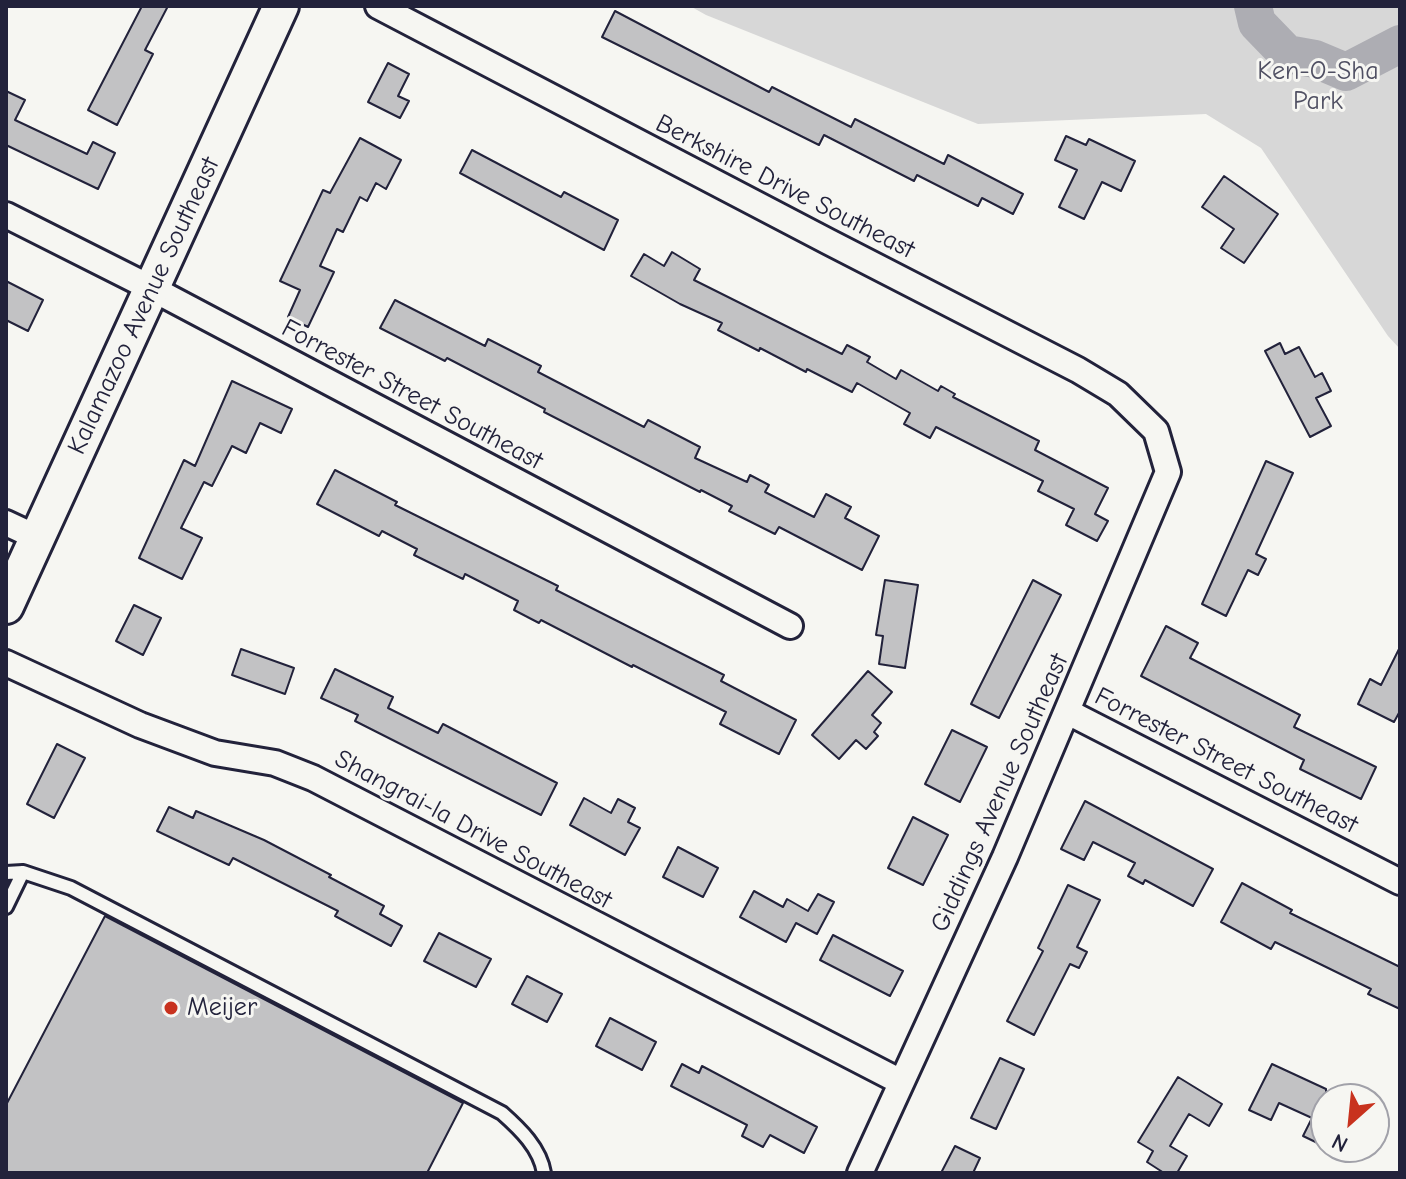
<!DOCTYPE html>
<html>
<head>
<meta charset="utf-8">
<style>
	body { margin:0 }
	#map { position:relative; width:1406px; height:1179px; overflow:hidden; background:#f6f6f2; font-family:"Comic Neue",sans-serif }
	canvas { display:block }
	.frame { position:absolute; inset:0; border:8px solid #22223b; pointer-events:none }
	.north { position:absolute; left:1310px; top:1083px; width:80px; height:80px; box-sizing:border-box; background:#f6f6f2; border:2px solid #a1a1a9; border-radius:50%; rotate:207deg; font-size:22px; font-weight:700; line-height:32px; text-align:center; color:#22223b }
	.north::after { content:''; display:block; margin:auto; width:28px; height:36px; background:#c8321e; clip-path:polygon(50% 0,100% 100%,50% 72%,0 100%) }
</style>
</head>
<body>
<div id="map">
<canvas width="1406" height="1179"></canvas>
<div class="frame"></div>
<div class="north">N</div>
</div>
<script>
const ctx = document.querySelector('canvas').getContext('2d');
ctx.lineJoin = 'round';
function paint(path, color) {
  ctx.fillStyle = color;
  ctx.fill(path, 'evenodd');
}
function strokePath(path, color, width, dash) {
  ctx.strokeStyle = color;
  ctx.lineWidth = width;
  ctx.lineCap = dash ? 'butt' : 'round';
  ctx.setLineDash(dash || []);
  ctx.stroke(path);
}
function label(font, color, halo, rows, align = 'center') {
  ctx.font = font + ' "Comic Neue",sans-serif';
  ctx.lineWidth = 6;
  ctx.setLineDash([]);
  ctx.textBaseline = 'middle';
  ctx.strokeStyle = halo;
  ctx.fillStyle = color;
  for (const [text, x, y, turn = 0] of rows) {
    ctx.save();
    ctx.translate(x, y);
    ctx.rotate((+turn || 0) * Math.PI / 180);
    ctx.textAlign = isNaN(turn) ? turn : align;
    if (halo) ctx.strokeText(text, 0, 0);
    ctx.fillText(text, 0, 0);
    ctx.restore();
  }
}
paint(new Path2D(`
	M690,6H1400V349L1388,336L1261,148L1206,114L978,124L706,15Z`), '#d7d7d7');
strokePath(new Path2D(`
	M1253,6L1257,23L1287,54L1315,59L1346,72L1400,44`), '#adadb3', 38);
const building = new Path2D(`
	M142,6H168L145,50L153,54L117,125L88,110Z
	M615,11L769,92L772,87L851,127L855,119L944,164L948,155L1023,194L1013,214L982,198L978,206L917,175L914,181L824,135L819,145L602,37Z
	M388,63L409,74L398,96L409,101L400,118L368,102Z
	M6,91L25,100L15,120L87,154L93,142L115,153L98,189L6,145Z
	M1066,136L1086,145L1089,139L1135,161L1121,191L1102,182L1084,219L1059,207L1077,170L1055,160Z
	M360,138L401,160L386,189L376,183L367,201L360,197L343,232L337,229L320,266L334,272L308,327L288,317L300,290L280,281L323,190L330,193Z
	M472,150L561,197L564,192L618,220L604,250L460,173Z
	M1224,176L1278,214L1244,263L1221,248L1234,229L1202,207Z
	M672,252L700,269L694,280L842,354L847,345L870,357L867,362L896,379L901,370L938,391L941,386L955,394L953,397L1039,441L1035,450L1108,488L1095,514L1108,521L1097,541L1066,525L1074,509L1038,491L1043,481L936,427L930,438L904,424L910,413L857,383L852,392L807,369L806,372L760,348L759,351L718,330L722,323L680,304L631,276L644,254L664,266Z
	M6,281L43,300L28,331L6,320Z
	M395,300L485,346L488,339L541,366L538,372L644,427L648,420L700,447L695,458L747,482L750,475L769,485L765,492L814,517L826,494L851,507L845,518L879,536L862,570L779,527L775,534L729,511L732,506L701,490L700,492L544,412L545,409L447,358L445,361L380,328Z
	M1280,343L1285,354L1299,347L1315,377L1322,373L1331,391L1316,398L1331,426L1310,437L1265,351Z
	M232,381L292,409L281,433L260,423L246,453L232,446L212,486L204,482L181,528L202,538L182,579L139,558L184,460L195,466Z
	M1266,461L1293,473L1256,554L1266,559L1258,575L1248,570L1226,616L1202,604Z
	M335,470L397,502L395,505L558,586L556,590L724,675L721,681L796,720L779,754L720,724L726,712L633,665L632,667L541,620L539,623L514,610L518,601L465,574L463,579L414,555L417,549L382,531L379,536L317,504Z
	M885,580L918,585L905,668L879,664L883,636L876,635Z
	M1033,580L1061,595L999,718L971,704Z
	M134,605L161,618L143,655L116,641Z
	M1166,626L1198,643L1190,658L1300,715L1294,727L1376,767L1361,799L1300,769L1304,760L1141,676Z
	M1400,647V711L1394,722L1358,704L1370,679L1381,685Z
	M241,649L294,668L285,694L232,675Z
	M335,669L393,697L388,708L438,733L443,724L557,783L541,815L355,721L358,715L321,698Z
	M868,671L892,692L872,715L881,723L874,732L878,736L866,749L856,740L839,759L812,735Z
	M952,730L987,747L960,802L925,784Z
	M57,744L85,758L54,818L27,804Z
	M584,798L611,813L618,799L635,808L628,822L640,828L625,855L570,825Z
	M1085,801L1213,869L1193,906L1145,880L1143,884L1128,876L1135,863L1093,842L1084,860L1061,849Z
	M169,807L193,818L196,811L264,840L331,875L329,877L384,906L380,914L402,926L391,946L335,916L338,911L233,858L229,865L157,831Z
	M913,817L948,835L923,885L888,868Z
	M678,847L718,868L703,897L663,877Z
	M1242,883L1292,910L1290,913L1400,967V1009L1368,994L1371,989L1275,942L1271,949L1221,922Z
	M1068,885L1100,900L1077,947L1087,952L1079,968L1070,964L1034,1035L1007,1021L1043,951L1038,948Z
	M754,891L783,907L787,899L808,911L818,894L834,902L817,934L796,923L786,942L740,917Z
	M105,916L463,1103L427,1173H6V1105Z
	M439,933L491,959L476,987L424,961Z
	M833,935L903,971L890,996L820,960Z
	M527,976L562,994L547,1022L512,1004Z
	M610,1018L656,1042L642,1070L596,1046Z
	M1000,1058L1024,1069L996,1129L971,1118Z
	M682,1064L699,1073L702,1066L817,1127L804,1153L770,1135L763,1147L742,1136L747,1125L671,1086Z
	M1272,1064L1326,1089V1147L1303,1136L1312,1118L1279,1103L1271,1120L1249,1110Z
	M1178,1077L1222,1104L1209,1126L1189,1114L1170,1146L1187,1156L1177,1173H1164L1147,1162L1153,1151L1138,1142Z
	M955,1146L980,1158L973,1173H941Z`);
paint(building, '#c2c2c4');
strokePath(building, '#22223b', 2);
const lane = new Path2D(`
	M6,873L23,872L71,888L502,1113C520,1129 540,1148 544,1173
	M6,907L23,872`);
const street = new Path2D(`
	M378,6L829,242L1078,370L1118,394L1156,431L1168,472L1005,857L860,1173
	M6,215L151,288L790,626
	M6,523L38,538
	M6,663L140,725L215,753L275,763L313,778L901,1082
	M1068,712L1400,882`);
const secondary = new Path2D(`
	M6,606L281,6`);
strokePath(lane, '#22223b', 18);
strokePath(street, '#22223b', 30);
strokePath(secondary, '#22223b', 40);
strokePath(lane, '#f6f6f2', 12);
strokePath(street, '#f6f6f2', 24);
strokePath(secondary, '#f6f6f2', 34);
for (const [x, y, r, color] of [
	[171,1008,8,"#c8321e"]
]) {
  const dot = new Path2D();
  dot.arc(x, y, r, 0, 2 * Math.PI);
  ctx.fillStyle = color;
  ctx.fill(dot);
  strokePath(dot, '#f6f6f2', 3);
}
label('26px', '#4f4f62', '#f6f6f2', [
	["Ken-O-Sha",1318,72],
	["Park",1318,102]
]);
label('26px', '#22223b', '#f6f6f2', [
	["Berkshire Drive Southeast",785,187,27],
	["Kalamazoo Avenue Southeast",144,306,-65],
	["Forrester Street Southeast",412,395,28],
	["Forrester Street Southeast",1226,761,27],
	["Giddings Avenue Southeast",1000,793,-66],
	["Shangrai-la Drive Southeast",473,830,28]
]);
label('26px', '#22223b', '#f6f6f2', [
	["Meijer",187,1008]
], 'left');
</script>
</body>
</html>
